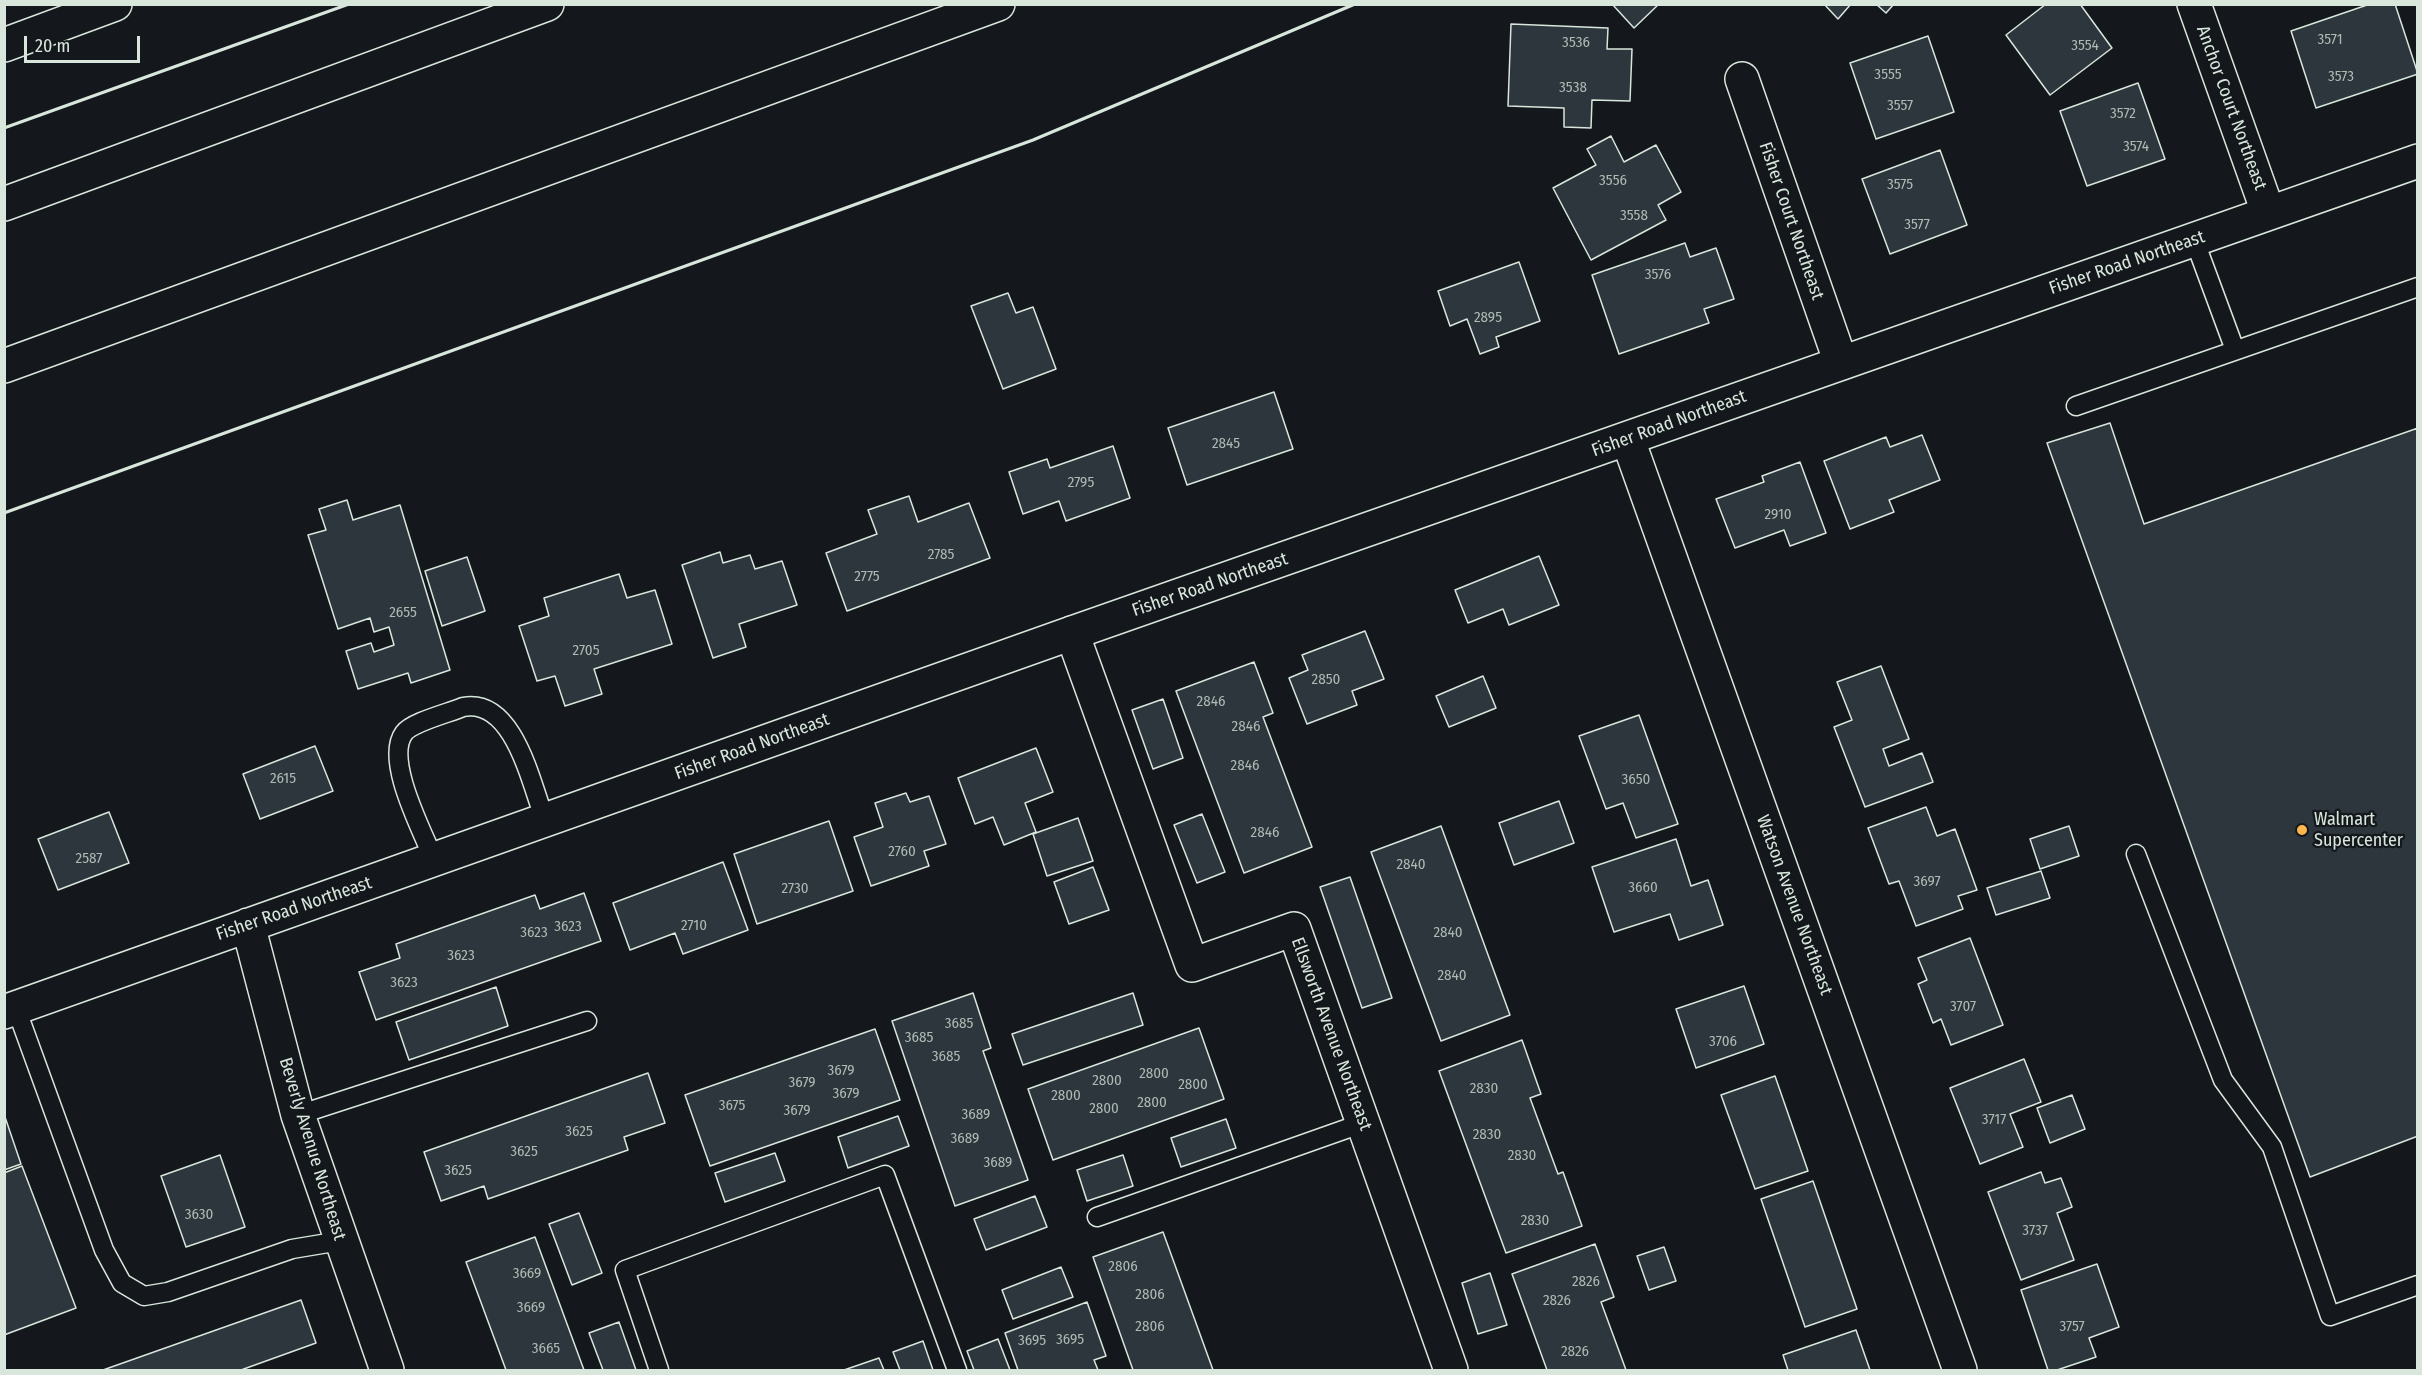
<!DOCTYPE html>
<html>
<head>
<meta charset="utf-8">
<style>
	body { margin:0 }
	#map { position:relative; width:2422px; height:1375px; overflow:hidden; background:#14181c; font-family:"Fira Sans Condensed",sans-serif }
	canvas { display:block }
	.frame { position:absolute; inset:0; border:6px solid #d8e6dc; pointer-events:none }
	.scale { position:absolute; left:24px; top:36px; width:116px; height:27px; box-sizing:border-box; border:3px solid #d8e6dc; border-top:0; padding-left:8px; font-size:18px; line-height:21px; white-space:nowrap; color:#d8e6dc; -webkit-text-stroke:4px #14181c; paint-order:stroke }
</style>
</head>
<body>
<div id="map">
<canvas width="2422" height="1375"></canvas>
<div class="frame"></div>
<div class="scale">20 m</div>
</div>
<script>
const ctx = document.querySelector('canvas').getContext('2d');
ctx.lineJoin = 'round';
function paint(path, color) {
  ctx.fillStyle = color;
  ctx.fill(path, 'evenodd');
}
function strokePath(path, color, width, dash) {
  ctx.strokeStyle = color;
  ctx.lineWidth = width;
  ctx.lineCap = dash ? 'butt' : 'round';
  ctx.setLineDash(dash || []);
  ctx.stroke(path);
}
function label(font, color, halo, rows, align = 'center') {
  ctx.font = font + ' "Fira Sans Condensed",sans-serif';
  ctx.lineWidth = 4.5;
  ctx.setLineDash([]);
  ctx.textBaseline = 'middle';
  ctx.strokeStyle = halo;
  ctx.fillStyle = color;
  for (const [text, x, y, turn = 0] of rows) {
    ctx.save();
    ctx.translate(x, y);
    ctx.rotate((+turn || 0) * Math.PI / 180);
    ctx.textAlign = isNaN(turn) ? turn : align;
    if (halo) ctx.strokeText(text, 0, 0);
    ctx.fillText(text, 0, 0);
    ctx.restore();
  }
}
const building = new Path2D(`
	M1612,4H1659L1634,28Z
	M1824,4H1851L1838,19Z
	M1876,4H1894L1886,13Z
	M2046,4H2080L2112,48L2050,95L2006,35Z
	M2370,4H2395L2418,74L2316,108L2291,31Z
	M1511,24L1608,28L1607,49H1632L1630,101L1592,100L1591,128L1564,127V108L1508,106Z
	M1928,36L1954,112L1876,139L1850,63Z
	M2138,83L2165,159L2087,186L2060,111Z
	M1611,136L1624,162L1656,145L1681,192L1658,205L1666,220L1591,260L1553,188L1596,165L1587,149Z
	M1940,150L1967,225L1890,254L1862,179Z
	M1685,243L1690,257L1716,248L1734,299L1704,309L1709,323L1619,354L1592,275Z
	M1519,262L1540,321L1496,337L1499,347L1480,354L1467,319L1450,326L1438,291Z
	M1008,293L1016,313L1033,307L1056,369L1003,389L971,306Z
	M1274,392L1293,449L1187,485L1168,428Z
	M2110,423L2144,524L2418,428V1136L2310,1177L2047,443Z
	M1922,435L1940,480L1889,500L1894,512L1850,529L1824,461L1886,437L1890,447Z
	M1113,446L1130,498L1066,521L1059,501L1023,514L1009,472L1047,459L1050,468Z
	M1800,462L1826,533L1790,546L1784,530L1735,548L1716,499L1764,482L1762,476Z
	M909,496L918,522L969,503L990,558L847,611L826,553L877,534L868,510Z
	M347,500L353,520L400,505L450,670L411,683L408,673L358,689L346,651L371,643L374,652L394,645L389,627L374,632L370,618L338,629L308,535L326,530L319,509Z
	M720,552L723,563L750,555L755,569L782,561L797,605L739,624L746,647L713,658L682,565Z
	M1539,556L1559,605L1509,625L1503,609L1468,623L1455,590Z
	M467,557L485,611L442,626L425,571Z
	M619,574L627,598L655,590L672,644L594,669L602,694L565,706L555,676L537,681L519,626L549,616L544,598Z
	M1365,631L1384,679L1352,691L1357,705L1307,724L1289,678L1308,670L1302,655Z
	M1254,662L1273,713L1263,717L1312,847L1244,873L1176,691Z
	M1881,666L1909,739L1883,749L1889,766L1922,753L1933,782L1865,807L1834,727L1852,720L1837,682Z
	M1483,676L1496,708L1449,727L1436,696Z
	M1163,699L1183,758L1153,769L1132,710Z
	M1639,715L1678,824L1636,838L1623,803L1606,809L1579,736Z
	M315,746L333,791L260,819L243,774Z
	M1036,748L1053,792L1025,803L1036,832L1004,845L993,817L975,824L958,778Z
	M906,793L910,802L929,796L946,844L924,851L929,866L871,886L854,837L883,827L875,803Z
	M1559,801L1574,843L1514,865L1499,823Z
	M1926,807L1937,836L1955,829L1977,890L1958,896L1963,909L1916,926L1899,881L1889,884L1868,828Z
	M109,812L129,863L58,890L38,839Z
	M1202,814L1225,872L1197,883L1174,825Z
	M1078,818L1093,861L1047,876L1033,834Z
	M829,821L853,891L757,924L734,854Z
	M1441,826L1510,1015L1441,1041L1371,852Z
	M2069,826L2079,856L2040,869L2030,839Z
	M1676,839L1691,886L1708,880L1723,925L1679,940L1670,914L1614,932L1592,867Z
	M723,862L748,930L683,954L675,933L630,950L613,903Z
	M1093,867L1109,910L1069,924L1054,882Z
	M2041,871L2050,898L1996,915L1987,888Z
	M1350,877L1392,998L1362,1008L1320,887Z
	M584,893L601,941L376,1020L359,972L400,958L396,944L535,895L540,909Z
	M1970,938L2003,1025L1951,1045L1941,1019L1933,1023L1918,984L1927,980L1918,958Z
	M1744,986L1764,1044L1696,1068L1676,1009Z
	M496,987L508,1026L409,1060L396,1022Z
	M973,993L991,1048L983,1051L1028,1180L955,1206L892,1021Z
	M1133,993L1143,1025L1023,1065L1012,1034Z
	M1199,1028L1224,1099L1053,1160L1028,1089Z
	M875,1029L900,1100L710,1166L685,1095Z
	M1522,1040L1541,1094L1530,1098L1558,1174L1563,1172L1582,1226L1506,1253L1439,1071Z
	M2024,1059L2041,1102L2010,1114L2023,1147L1980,1164L1950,1088Z
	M648,1073L665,1123L624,1137L628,1150L488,1199L484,1186L441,1201L424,1152Z
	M1775,1076L1808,1171L1755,1189L1721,1095Z
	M2072,1095L2085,1129L2050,1143L2037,1108Z
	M4,1114L21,1164L4,1170Z
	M898,1116L909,1146L848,1168L838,1137Z
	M1226,1119L1236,1148L1181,1167L1171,1138Z
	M775,1153L785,1181L725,1202L715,1173Z
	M220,1155L245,1227L186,1247L161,1176Z
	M1123,1155L1133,1186L1087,1201L1077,1170Z
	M22,1166L76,1308L4,1335V1173Z
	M2041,1172L2045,1183L2061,1178L2072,1207L2057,1213L2074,1260L2021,1280L1988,1192Z
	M1813,1181L1857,1309L1805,1327L1761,1199Z
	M1035,1196L1047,1227L986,1250L974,1219Z
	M579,1213L602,1273L572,1285L549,1224Z
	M1163,1232L1213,1370H1133L1093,1257Z
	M535,1237L584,1370H506L466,1262Z
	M1595,1244L1614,1297L1601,1302L1626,1370H1547L1512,1274Z
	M1664,1247L1676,1281L1649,1290L1637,1256Z
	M2097,1264L2119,1327L2089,1338L2096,1357L2057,1370H2048L2021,1290Z
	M1061,1267L1073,1297L1013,1319L1002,1290Z
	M1490,1273L1507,1325L1478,1334L1462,1283Z
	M301,1300L316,1343L241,1370H103Z
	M1087,1302L1106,1356L1094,1360L1098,1370H1018L1005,1333Z
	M619,1322L636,1370H603L589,1333Z
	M1856,1330L1870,1370H1788L1783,1355Z
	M998,1339L1010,1370H974L967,1351Z
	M923,1341L933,1370H900L893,1352Z
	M879,1358L884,1370H844Z`);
paint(building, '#2c363c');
strokePath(building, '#d8e6dc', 1.5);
const lane = new Path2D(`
	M2194,239L2235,350
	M2076,406L2418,287
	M2136,854L2223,1080L2272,1147L2330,1316L2418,1285
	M434,860C423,832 384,760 404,733C412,722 449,713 463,707C514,697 531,784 545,820
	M16,1008L104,1250L122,1283L144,1296L168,1292L292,1249L340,1241
	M298,1115L587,1021
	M1097,1217L1363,1123
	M659,1370L625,1270L885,1175L957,1370`);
const street = new Path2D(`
	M2194,4L2268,212
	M1742,79L1841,363
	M1628,440L1960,1370
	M1072,633L1192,965L1294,929L1451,1370`);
const secondary = new Path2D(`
	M4,45L115,4
	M248,925L298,1115L387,1370
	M4,1012L1072,633L2418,161`);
const highway = new Path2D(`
	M4,204L547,4
	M4,366L998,4`);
strokePath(lane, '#d8e6dc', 21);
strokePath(street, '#d8e6dc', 36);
strokePath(secondary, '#d8e6dc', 36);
strokePath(highway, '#d8e6dc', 36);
strokePath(lane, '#14181c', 18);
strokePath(street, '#14181c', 33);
strokePath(secondary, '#14181c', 33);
strokePath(highway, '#14181c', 33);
strokePath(new Path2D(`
	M4,128L349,4
	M4,513L1033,140L1355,4`), '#d8e6dc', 3);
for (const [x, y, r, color] of [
	[2302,830,6,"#ffb74d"]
]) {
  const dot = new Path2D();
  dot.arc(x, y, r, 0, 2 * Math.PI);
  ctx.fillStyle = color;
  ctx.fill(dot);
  strokePath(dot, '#14181c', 2);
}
label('15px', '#adbab4', null, [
	["3571",2330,40],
	["3536",1576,43],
	["3554",2085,46],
	["3555",1888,75],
	["3573",2341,77],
	["3538",1573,88],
	["3557",1900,106],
	["3572",2123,114],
	["3574",2136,147],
	["3556",1613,181],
	["3575",1900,185],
	["3558",1634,216],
	["3577",1917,225],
	["3576",1658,275],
	["2895",1488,318],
	["2845",1226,444],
	["2795",1081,483],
	["2910",1778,515],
	["2785",941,555],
	["2775",867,577],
	["2655",403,613],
	["2705",586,651],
	["2850",1326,680],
	["2846",1211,702],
	["2846",1246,727],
	["2846",1245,766],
	["2615",283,779],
	["3650",1636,780],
	["2846",1265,833],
	["2760",902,852],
	["2587",89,859],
	["2840",1411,865],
	["3697",1927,882],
	["3660",1643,888],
	["2730",795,889],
	["2710",694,926],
	["3623",568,927],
	["3623",534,933],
	["2840",1448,933],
	["3623",461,956],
	["2840",1452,976],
	["3623",404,983],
	["3707",1963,1007],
	["3685",959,1024],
	["3685",919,1038],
	["3706",1723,1042],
	["3685",946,1057],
	["3679",841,1071],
	["2800",1154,1074],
	["2800",1107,1081],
	["3679",802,1083],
	["2800",1193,1085],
	["2830",1484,1089],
	["3679",846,1094],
	["2800",1066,1096],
	["2800",1152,1103],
	["3675",732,1106],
	["2800",1104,1109],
	["3679",797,1111],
	["3689",976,1115],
	["3717",1994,1120],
	["3625",579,1132],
	["2830",1487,1135],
	["3689",965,1139],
	["3625",524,1152],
	["2830",1522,1156],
	["3689",998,1163],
	["3625",458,1171],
	["3630",199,1215],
	["2830",1535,1221],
	["3737",2035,1231],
	["2806",1123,1267],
	["3669",527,1274],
	["2826",1586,1282],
	["2806",1150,1295],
	["2826",1557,1301],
	["3669",531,1308],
	["2806",1150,1327],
	["3757",2072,1327],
	["3695",1070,1340],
	["3695",1032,1341],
	["3665",546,1349],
	["2826",1575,1352]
]);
label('18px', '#d8e6dc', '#14181c', [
	["Anchor Court Northeast",2231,108,70],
	["Fisher Court Northeast",1791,221,71],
	["Fisher Road Northeast",2127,263,-19],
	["Fisher Road Northeast",1669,424,-20],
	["Fisher Road Northeast",1210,585,-19],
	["Fisher Road Northeast",752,747,-20],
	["Watson Avenue Northeast",1794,905,70],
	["Fisher Road Northeast",294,909,-19],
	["Ellsworth Avenue Northeast",1331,1034,70],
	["Beverly Avenue Northeast",312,1149,73]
]);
label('18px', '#d8e6dc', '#14181c', [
	["Walmart",2314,820],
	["Supercenter",2314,841]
], 'left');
</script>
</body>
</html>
